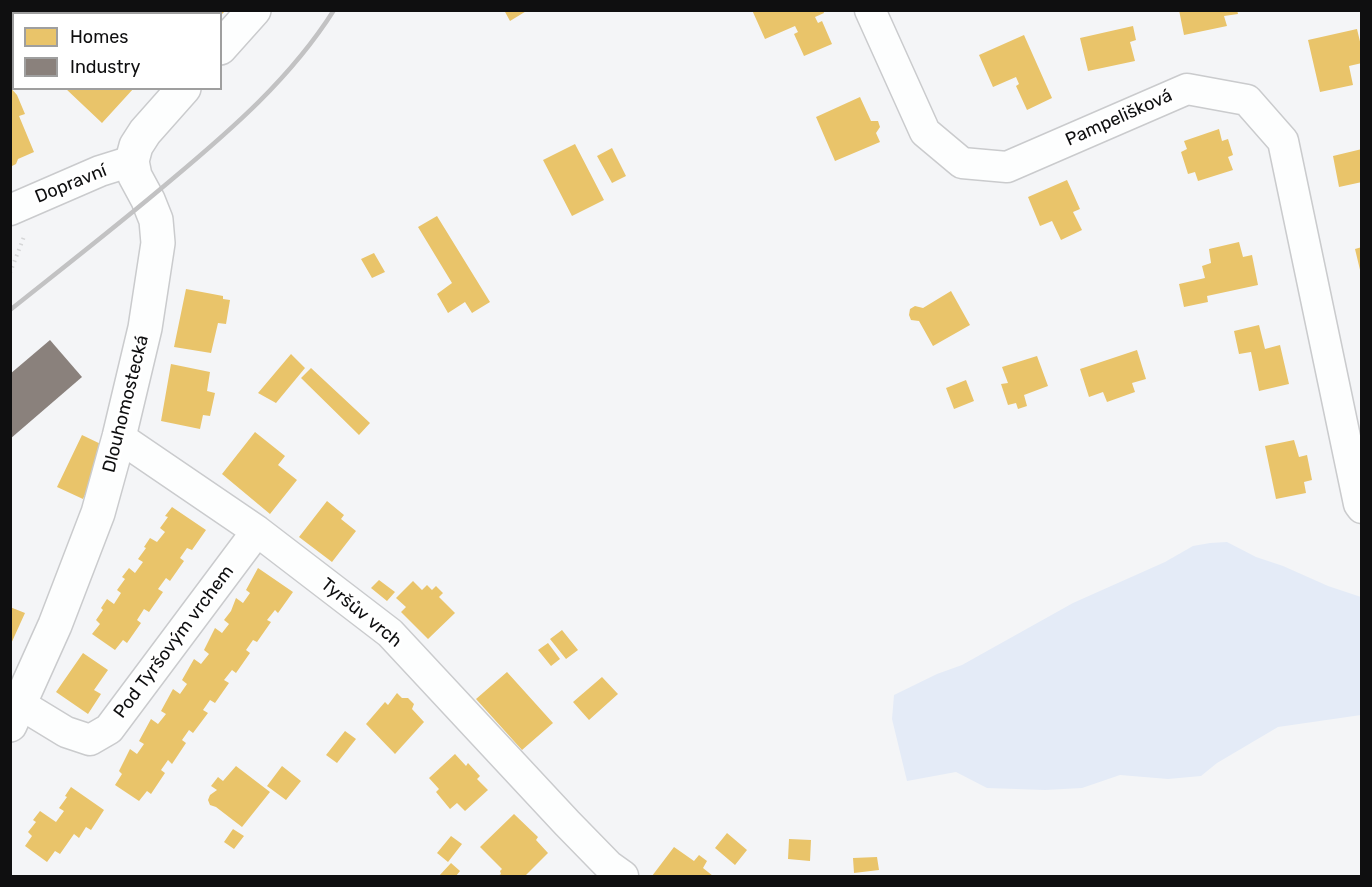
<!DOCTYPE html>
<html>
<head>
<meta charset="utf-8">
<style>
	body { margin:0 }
	#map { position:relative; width:1372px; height:887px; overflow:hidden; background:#f4f5f7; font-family:Rubik,sans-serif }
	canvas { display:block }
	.frame { position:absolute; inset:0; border:12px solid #0f0f10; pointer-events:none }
	.legend { position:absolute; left:12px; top:12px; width:210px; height:78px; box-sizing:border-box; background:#fff; border:2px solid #9f9f9f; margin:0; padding:8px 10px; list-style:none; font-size:18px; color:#0f0f10 }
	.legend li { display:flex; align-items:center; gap:12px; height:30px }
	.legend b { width:30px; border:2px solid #9f9f9f }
</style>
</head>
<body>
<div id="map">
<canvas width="1372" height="887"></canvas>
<div class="frame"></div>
<ul class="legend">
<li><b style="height:16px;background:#e9c46a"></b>Homes</li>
<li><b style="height:16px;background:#8a817c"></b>Industry</li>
</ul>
</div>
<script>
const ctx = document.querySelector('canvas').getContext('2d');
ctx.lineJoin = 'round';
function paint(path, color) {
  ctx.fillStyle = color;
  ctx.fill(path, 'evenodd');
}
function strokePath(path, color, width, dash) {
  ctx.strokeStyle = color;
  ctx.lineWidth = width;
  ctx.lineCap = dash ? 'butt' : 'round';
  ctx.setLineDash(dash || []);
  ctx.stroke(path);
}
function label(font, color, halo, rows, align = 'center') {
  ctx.font = font + ' Rubik,sans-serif';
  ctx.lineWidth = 6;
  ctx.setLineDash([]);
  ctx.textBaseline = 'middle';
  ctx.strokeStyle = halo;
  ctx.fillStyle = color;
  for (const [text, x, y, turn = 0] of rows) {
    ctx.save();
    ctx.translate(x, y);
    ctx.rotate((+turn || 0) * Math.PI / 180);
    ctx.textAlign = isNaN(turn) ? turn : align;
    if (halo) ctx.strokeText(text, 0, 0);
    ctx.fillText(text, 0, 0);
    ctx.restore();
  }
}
paint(new Path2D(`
	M1227,542L1256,557L1283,566L1328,586L1361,597V715L1278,727L1217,763L1201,776L1168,779L1120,775L1082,788L1045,790L987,788L956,772L907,781L892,719L894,695L937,674L962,665L1073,603L1165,562L1193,546L1210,543Z`), '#e4ebf7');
paint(new Path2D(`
	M68,10H111L110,14H73Z
	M126,10H141L139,14H130Z
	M179,10H226L220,16V14H182Z
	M504,10H528L510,21Z
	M752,10H823L824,13L815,17L818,23L822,21L832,44L804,56L794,34L798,32L795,26L765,39Z
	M1179,10H1237L1238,14L1224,16L1227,26L1184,35Z
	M1133,26L1136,40L1130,42L1135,61L1088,71L1080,38Z
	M1357,29L1362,50V63L1349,66L1353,85L1320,92L1308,40Z
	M1024,35L1052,98L1027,110L1016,86L1019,84L1016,77L993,87L979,55Z
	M10,87L17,95L25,114L19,116L34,152L18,159L16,164L10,167Z
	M65,88H134L102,123Z
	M860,97L871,121H878L880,127L876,133L880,142L835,161L816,117Z
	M1219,129L1222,141L1228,139L1233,155L1228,157L1233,170L1198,181L1195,172L1188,174L1181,152L1187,149L1184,141Z
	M575,144L604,200L572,216L543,160Z
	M612,148L626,176L612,183L597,156Z
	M1362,149V182L1339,187L1333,156Z
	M1067,180L1080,209L1073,212L1082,230L1061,240L1052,221L1040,226L1028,197Z
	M437,216L490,302L472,313L465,302L448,313L437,294L452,283L418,227Z
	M1239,242L1243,257L1252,255L1258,285L1207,296L1208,302L1184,307L1179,284L1205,278L1202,266L1211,263L1209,249Z
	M1362,247V274H1361L1355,249Z
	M374,253L385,272L372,278L361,259Z
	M186,289L223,296V299L230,300L226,324L218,323L211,353L174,347Z
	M951,291L970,325L933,346L919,321L911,320L909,315L910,309L915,306L923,308Z
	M1259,325L1265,349L1280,345L1289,384L1259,391L1251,352L1239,354L1234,331Z
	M1137,350L1146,379L1132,383L1135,392L1107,402L1103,392L1089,397L1080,369Z
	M291,354L305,368L276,403L258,393Z
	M1037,356L1048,386L1024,395L1027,406L1018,409L1016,403L1008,405L1001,384L1008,383L1002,367Z
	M171,364L210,372L207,391L215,393L210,416L203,415L200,429L161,421Z
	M311,368L370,423L359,435L301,378Z
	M966,380L974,401L954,409L946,388Z
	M255,432L285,456L278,465L297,480L270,514L222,474Z
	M82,435L107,447L83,499L57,487Z
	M1294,440L1299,457L1307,455L1312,480L1304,482L1306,493L1276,499L1265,446Z
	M327,501L344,515L341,519L356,531L332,562L299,537Z
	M172,507L206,530L192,550L187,548L180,558L184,561L170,581L166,578L158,589L163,592L149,612L144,609L137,620L141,623L127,643L123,640L115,650L92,634L100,624L96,620L103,610L101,608L107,599L114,604L121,593L117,590L125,579L122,577L129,568L135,573L143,562L138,559L146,548L144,547L150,538L157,542L165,532L160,528L168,517L165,516Z
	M258,568L293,592L278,613L275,610L267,620L271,622L257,642L253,640L246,650L250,653L236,673L232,670L224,680L229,683L215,703L210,700L203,710L208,713L193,733L189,730L182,740L186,743L172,764L168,760L161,770L165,773L151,794L147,791L139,801L115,785L122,774L119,771L130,749L137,754L144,744L139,741L151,719L158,724L166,714L161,711L173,689L180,694L187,684L182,680L194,659L201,664L209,654L204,650L215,628L222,633L229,624L224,620L231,611L236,598L243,603L250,593L246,590Z
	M379,580L395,592L387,601L371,588Z
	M413,581L422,590L427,585L432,590L436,586L443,593L439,597L455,613L428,639L401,612L406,607L396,598Z
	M10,607L25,613L10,646Z
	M562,630L578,650L566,659L550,639Z
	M548,643L560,659L551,666L538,650Z
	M83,653L108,670L94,690L101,694L88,714L56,692Z
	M507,672L553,723L522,750L476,699Z
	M602,677L618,694L589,720L573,702Z
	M397,693L402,698H408L414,704L412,709L424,722L395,754L366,724L385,702L388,705Z
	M345,731L356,739L337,763L326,755Z
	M455,754L466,766L468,763L480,776L477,779L488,790L465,811L457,803L450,809L436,792L439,789L429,778Z
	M236,766L270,792L242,827L216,807L210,805L208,800L210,795L217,790L211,786L218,777L223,781Z
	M282,766L301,781L286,800L267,786Z
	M71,787L104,810L91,830L86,827L79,838L74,834L60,854L55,851L47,862L25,846L32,836L28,832L36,822L33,820L40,811L56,822L64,811L59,808L67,797L65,796Z
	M514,814L538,837L536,840L548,853L525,876H498L501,874L500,871L502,869L480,847Z
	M233,829L244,836L234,849L224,842Z
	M727,833L747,850L735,865L715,848Z
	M451,836L462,844L448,862L437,853Z
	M789,839L811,840L810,861L788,859Z
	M674,847L694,861L699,855L707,861L703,868L713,876H652Z
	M877,857L879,870L854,873L853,858Z
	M451,863L460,871L456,876H439Z`), '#e9c46a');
paint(new Path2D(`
	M50,340L82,377L10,439V374Z`), '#8a817c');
const minor = new Path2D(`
	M870,10L925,132L962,163L1007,167L1187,89L1247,100L1283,141L1359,504L1362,508
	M10,210L100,171L132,161
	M119,437L257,531L390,633L567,823L609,866L623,876
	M20,704L66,732L90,740L109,729L257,531`);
const tertiary = new Path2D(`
	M220,48L254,10
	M10,725L55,625L98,513L119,437L145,328L158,243L156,220L148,200L135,176L132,161L136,146L145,132L184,88`);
strokePath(minor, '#cacbcd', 33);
strokePath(tertiary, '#cacbcd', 36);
strokePath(new Path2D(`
	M10,273L25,234`), '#d5d6d7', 4, [1.5, 4.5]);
strokePath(minor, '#fdfefe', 30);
strokePath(tertiary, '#fdfefe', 33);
strokePath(new Path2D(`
	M10,310C64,267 118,225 170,181C231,130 291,78 334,10`), '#c2c2c3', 4.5);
label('18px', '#0f0f10', '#fff', [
	["Pampelišková",1119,118,-24],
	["Dopravní",71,184,-22],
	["Dlouhomostecká",126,404,-76],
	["Tyršův vrch",361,613,39],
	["Pod Tyršovým vrchem",174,642,-53]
]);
</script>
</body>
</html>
